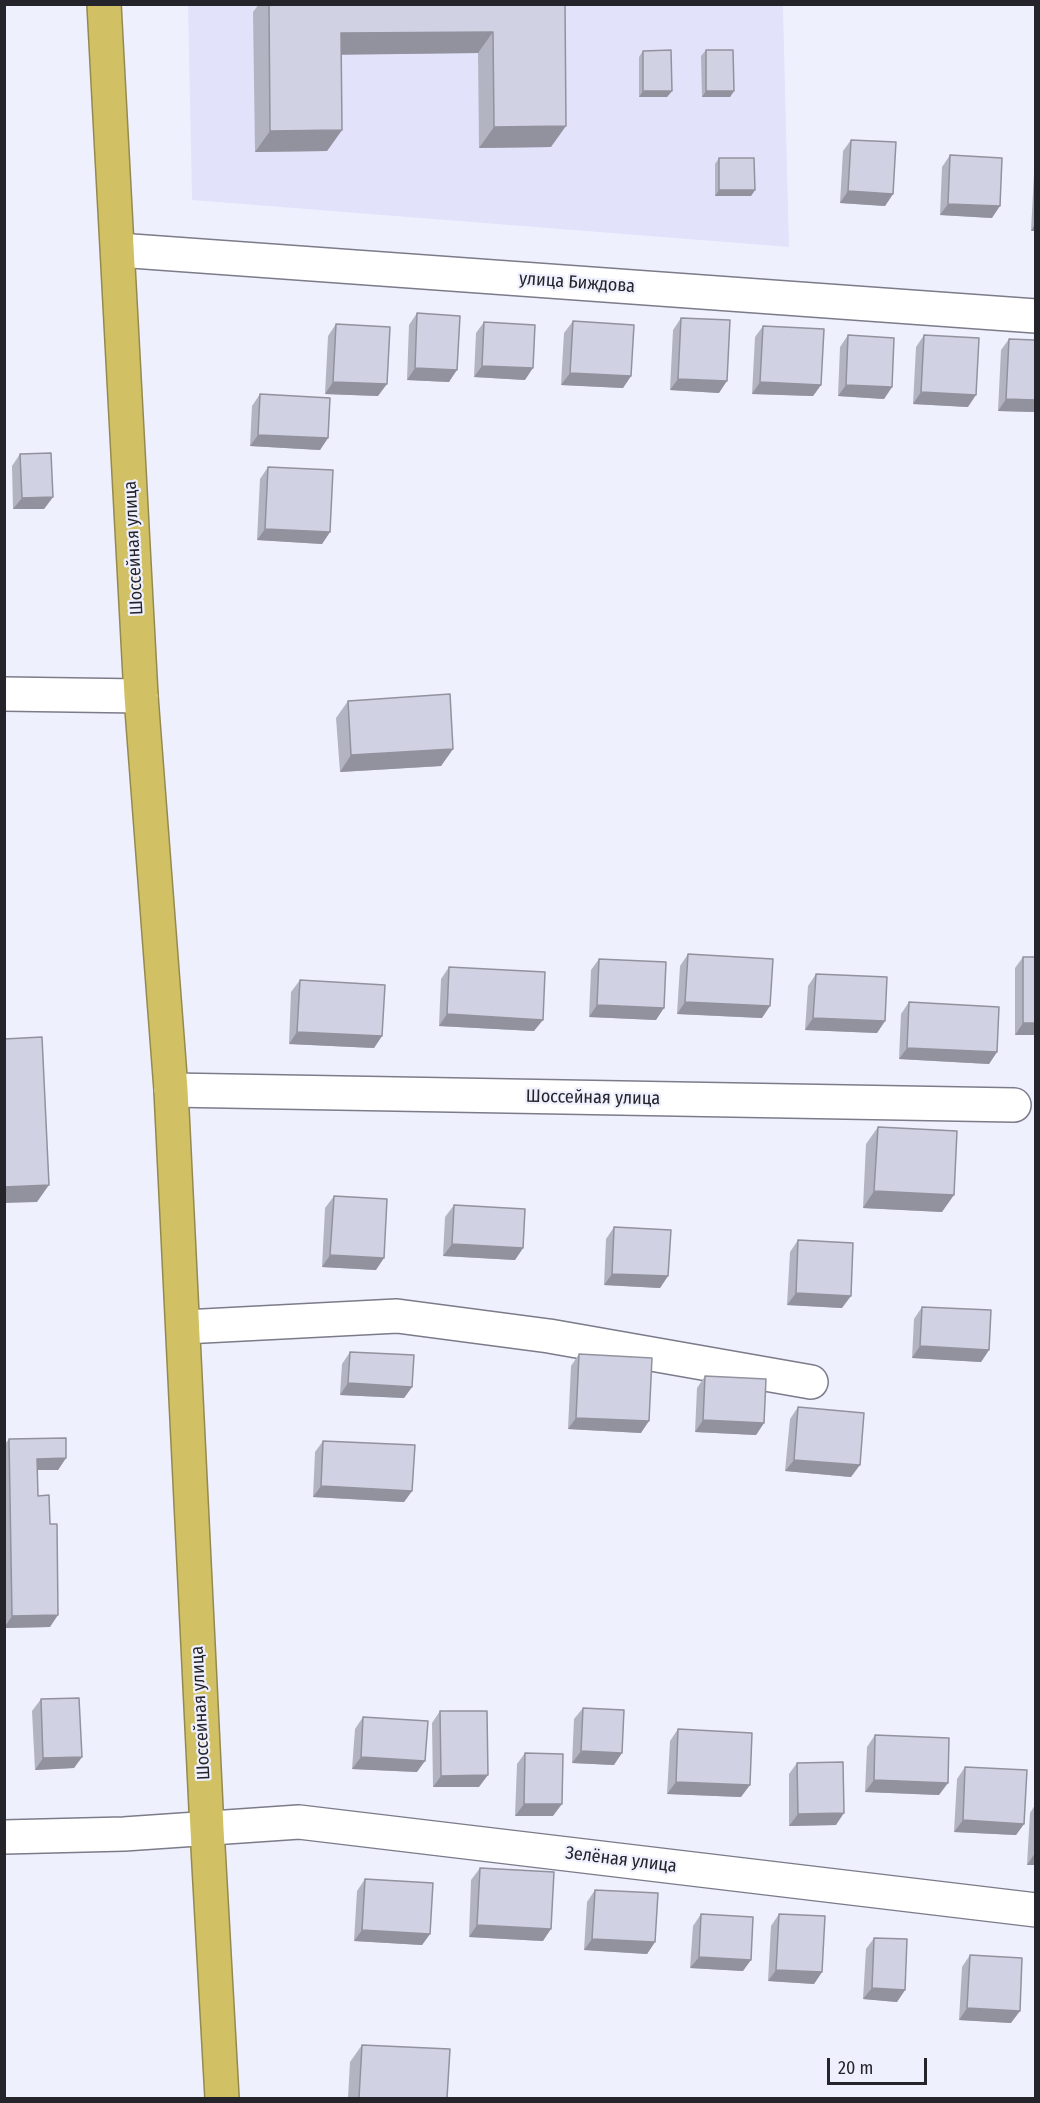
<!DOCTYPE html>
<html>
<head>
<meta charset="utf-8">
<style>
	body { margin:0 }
	#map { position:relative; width:1040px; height:2103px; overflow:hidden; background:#eff0fe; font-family:"Fira Sans Condensed",sans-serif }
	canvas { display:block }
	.frame { position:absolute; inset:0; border:6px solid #24242a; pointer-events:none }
	.scale { position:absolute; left:827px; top:2058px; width:100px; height:27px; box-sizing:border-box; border:3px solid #24242a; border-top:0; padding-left:8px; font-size:18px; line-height:21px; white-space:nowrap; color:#24242a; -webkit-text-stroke:4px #eff0fe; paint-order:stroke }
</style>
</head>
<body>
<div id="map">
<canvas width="1040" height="2103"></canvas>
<div class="frame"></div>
<div class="scale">20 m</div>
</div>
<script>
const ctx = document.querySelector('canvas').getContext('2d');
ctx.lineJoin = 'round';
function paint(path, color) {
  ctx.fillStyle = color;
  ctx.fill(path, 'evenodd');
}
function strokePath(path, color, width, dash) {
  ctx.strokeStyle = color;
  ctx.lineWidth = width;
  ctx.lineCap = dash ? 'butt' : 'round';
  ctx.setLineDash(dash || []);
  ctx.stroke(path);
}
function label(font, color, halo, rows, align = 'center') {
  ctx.font = font + ' "Fira Sans Condensed",sans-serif';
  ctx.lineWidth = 4.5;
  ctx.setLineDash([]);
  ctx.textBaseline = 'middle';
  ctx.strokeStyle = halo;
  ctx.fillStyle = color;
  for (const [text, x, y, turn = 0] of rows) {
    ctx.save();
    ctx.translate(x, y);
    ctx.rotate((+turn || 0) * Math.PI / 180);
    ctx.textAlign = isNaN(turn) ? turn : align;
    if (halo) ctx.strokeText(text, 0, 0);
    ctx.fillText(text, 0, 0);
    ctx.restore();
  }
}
paint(new Path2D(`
	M188,5H783L789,247L192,200Z`), '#e2e3fb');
const minor = new Path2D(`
	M118,250L1036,316
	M4,694L141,696
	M171,1090L1014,1105
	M184,1327L397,1316L549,1336L811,1382
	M4,1837L124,1834L299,1822L1036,1910`);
const highway = new Path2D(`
	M104,4L141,696L171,1090L207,1829L222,2098`);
strokePath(minor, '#7b7b8a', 36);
strokePath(highway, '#948a50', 36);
strokePath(minor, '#fff', 33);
strokePath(highway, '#d1c164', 33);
paint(new Path2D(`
	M259,4H565L551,147L479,148L478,53L341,54L342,130L327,151L255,152L253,12Z
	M706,50L734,91L730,97H702L701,56Z
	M643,51L672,91L667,97H639V57Z
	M851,140L893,194L885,206L840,203L843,151Z
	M950,155L992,218L940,215L942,167Z
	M719,158L755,190L751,196H715V164Z
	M1035,172V231H1031L1034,174Z
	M417,313L449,382L407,380L409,325Z
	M681,318L719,393L670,390L673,330Z
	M573,321L631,376L623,388L561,385L564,333Z
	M484,322L525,380L474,377L476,333Z
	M336,324L378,396L325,394L328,336Z
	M763,326L821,385L813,396L752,394L755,337Z
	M848,335L892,387L884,399L838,396L840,347Z
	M924,335L968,407L913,404L916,347Z
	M1009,339L1035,340V412L998,411L1001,350Z
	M260,394L328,438L320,450L250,446L252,406Z
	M20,454L53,497L44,509H13L12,466Z
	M268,467L330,532L322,544L257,540L260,479Z
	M348,701L453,749L441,766L340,772L336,718Z
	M688,954L762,1018L677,1014L680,966Z
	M1023,957L1035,1035H1015V968Z
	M599,959L656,1020L589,1017L591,970Z
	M449,967L534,1031L439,1026L441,979Z
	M816,974L885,1021L877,1033L805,1030L808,986Z
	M300,980L382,1036L374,1048L289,1044L291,992Z
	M909,1002L997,1052L989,1064L899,1059L901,1014Z
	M878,1127L942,1212L863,1208L866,1144Z
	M334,1196L376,1270L322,1267L325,1208Z
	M454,1205L523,1248L515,1260L443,1256L445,1217Z
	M614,1227L668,1276L660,1288L604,1285L606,1239Z
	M798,1240L842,1308L787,1305L790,1252Z
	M922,1307L989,1350L981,1362L912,1358L914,1319Z
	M350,1352L412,1387L404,1398L340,1395L342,1364Z
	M579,1354L641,1433L568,1429L571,1366Z
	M705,1376L764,1423L756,1435L695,1432L697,1388Z
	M798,1407L851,1477L785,1471L790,1419Z
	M9,1439L66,1458L58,1470H37L38,1496L50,1627L4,1628V1445Z
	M323,1441L412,1491L404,1502L313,1497L315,1452Z
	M41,1699L82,1757L74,1768L35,1770L32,1711Z
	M583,1708L614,1765L572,1763L574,1719Z
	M440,1711L479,1787H433L432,1723Z
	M363,1717L417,1772L352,1769L355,1729Z
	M678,1729L741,1797L667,1794L670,1741Z
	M875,1735L939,1795L865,1792L867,1747Z
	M525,1753L553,1816H515L517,1764Z
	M797,1763L836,1825L789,1826V1774Z
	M965,1767L1024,1824L1016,1835L954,1832L957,1779Z
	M1035,1805V1865H1027L1030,1813Z
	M480,1868L543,1941L469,1937L471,1880Z
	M365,1879L430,1934L422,1945L354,1941L357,1891Z
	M595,1890L655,1942L647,1954L584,1950L587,1902Z
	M701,1914L743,1971L690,1968L693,1926Z
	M779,1914L822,1972L814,1984L768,1981L771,1926Z
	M874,1938L905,1990L897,2002L863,1999L866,1949Z
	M970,1955L1011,2023L959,2020L962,1967Z
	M362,2045L447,2098H348L350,2062Z`), '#b3b4c2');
paint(new Path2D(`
	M493,32L478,53L326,55L341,33Z
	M643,91H672L667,97H639Z
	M706,91H734L730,97H702Z
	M566,126L551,147L479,148L494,127Z
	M342,130L327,151L255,152L270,131Z
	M719,190H755L751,196H715Z
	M848,191L893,194L885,206L840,203Z
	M948,204L1000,206L992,218L940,215Z
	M1035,224V231H1031Z
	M482,366L533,368L525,380L474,377Z
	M415,368L457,370L449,382L407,380Z
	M570,373L631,376L623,388L561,385Z
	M678,379L727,381L719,393L670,390Z
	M333,382L387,384L378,396L325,394Z
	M760,382L821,385L813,396L752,394Z
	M846,385L892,387L884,399L838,396Z
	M921,392L976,395L968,407L913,404Z
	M1006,399L1035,400V412L998,411Z
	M258,435L328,438L320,450L250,446Z
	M53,497L44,509H13L22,498Z
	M265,529L330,532L322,544L257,540Z
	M453,749L441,766L340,772L351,755Z
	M685,1002L770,1006L762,1018L677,1014Z
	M597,1005L664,1008L656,1020L589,1017Z
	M447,1014L543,1020L534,1031L439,1026Z
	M813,1018L885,1021L877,1033L805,1030Z
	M1023,1023H1035V1035H1015Z
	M297,1032L382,1036L374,1048L289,1044Z
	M907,1048L997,1052L989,1064L899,1059Z
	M49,1185L37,1202L4,1203V1187Z
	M874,1191L954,1195L942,1212L863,1208Z
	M452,1244L523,1248L515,1260L443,1256Z
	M330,1255L384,1258L376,1270L322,1267Z
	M612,1274L668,1276L660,1288L604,1285Z
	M796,1293L851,1296L842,1308L787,1305Z
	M920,1346L989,1350L981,1362L912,1358Z
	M348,1383L412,1387L404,1398L340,1395Z
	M576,1418L649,1421L641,1433L568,1429Z
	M703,1420L764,1423L756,1435L695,1432Z
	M66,1458L58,1470H29L37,1459Z
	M794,1460L860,1465L851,1477L785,1471Z
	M321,1486L412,1491L404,1502L313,1497Z
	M58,1615L50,1627L4,1628L12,1616Z
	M581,1751L622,1753L614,1765L572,1763Z
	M82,1757L74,1768L35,1770L43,1758Z
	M361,1757L425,1761L417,1772L352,1769Z
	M488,1775L479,1787H433L441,1776Z
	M874,1780L948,1783L939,1795L865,1792Z
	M676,1782L750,1785L741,1797L667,1794Z
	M524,1804H562L553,1816H515Z
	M844,1813L836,1825L789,1826L798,1814Z
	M963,1820L1024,1824L1016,1835L954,1832Z
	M1035,1853V1865H1027Z
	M477,1925L551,1929L543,1941L469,1937Z
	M362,1930L430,1934L422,1945L354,1941Z
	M592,1939L655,1942L647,1954L584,1950Z
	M699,1957L751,1960L743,1971L690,1968Z
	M776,1970L822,1972L814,1984L768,1981Z
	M872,1988L905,1990L897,2002L863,1999Z
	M967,2008L1020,2011L1011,2023L959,2020Z`), '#92929e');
const building = new Path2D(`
	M269,4H565L566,126L494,127L493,32L341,33L342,130L270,131Z
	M671,50L672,91H643V51Z
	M706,50H733L734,91H706Z
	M851,140L896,142L893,194L848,191Z
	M950,155L1002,158L1000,206L948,204Z
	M719,158H754L755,190H719Z
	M417,313L460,316L457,370L415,368Z
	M681,318L730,320L727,381L678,379Z
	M573,321L634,325L631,376L570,373Z
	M484,322L535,325L533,368L482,366Z
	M336,324L390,327L387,384L333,382Z
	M763,326L824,329L821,385L760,382Z
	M848,335L894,338L892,387L846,385Z
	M924,335L979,338L976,395L921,392Z
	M1009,339L1035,340V400L1006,399Z
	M260,394L330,398L328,438L258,435Z
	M51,453L53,497L22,498L20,454Z
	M268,467L333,470L330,532L265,529Z
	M450,694L453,749L351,755L348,701Z
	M688,954L773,959L770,1006L685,1002Z
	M1023,957H1035V1023H1023Z
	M599,959L666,962L664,1008L597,1005Z
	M449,967L545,972L543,1020L447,1014Z
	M816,974L887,977L885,1021L813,1018Z
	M300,980L385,985L382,1036L297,1032Z
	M909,1002L999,1007L997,1052L907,1048Z
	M42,1037L49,1185L4,1187V1039Z
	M878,1127L957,1131L954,1195L874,1191Z
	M334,1196L387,1199L384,1258L330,1255Z
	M454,1205L525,1209L523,1248L452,1244Z
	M614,1227L671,1230L668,1276L612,1274Z
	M798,1240L853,1243L851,1296L796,1293Z
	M922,1307L991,1310L989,1350L920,1346Z
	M350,1352L414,1355L412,1387L348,1383Z
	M579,1354L652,1358L649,1421L576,1418Z
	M705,1376L766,1379L764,1423L703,1420Z
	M798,1407L864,1413L860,1465L794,1460Z
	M66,1438V1458L37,1459L38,1496L49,1495L50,1524H57L58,1615L12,1616L9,1439Z
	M323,1441L415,1445L412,1491L321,1486Z
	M79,1698L82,1757L43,1758L41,1699Z
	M583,1708L624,1710L622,1753L581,1751Z
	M440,1711H487L488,1775L441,1776Z
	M363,1717L428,1721L425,1761L361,1757Z
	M678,1729L752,1733L750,1785L676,1782Z
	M875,1735L949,1738L948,1783L874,1780Z
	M525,1753L563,1754L562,1804H524Z
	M843,1762L844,1813L798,1814L797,1763Z
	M965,1767L1027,1770L1024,1824L963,1820Z
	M480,1868L554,1872L551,1929L477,1925Z
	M365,1879L433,1883L430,1934L362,1930Z
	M595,1890L658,1893L655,1942L592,1939Z
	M701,1914L753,1917L751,1960L699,1957Z
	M779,1914L825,1916L822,1972L776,1970Z
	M874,1938L907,1939L905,1990L872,1988Z
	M970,1955L1022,1958L1020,2011L967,2008Z
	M362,2045L450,2049L447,2098H359Z`);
paint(building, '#d0d1e2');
strokePath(building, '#92929e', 1.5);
label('18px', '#24242a', '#eff0fe', [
	["улица Биждова",577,283,4],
	["Шоссейная улица",134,548,-93],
	["Шоссейная улица",593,1098,1],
	["Шоссейная улица",201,1713,-93],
	["Зелёная улица",621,1860,7]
]);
</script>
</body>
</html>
